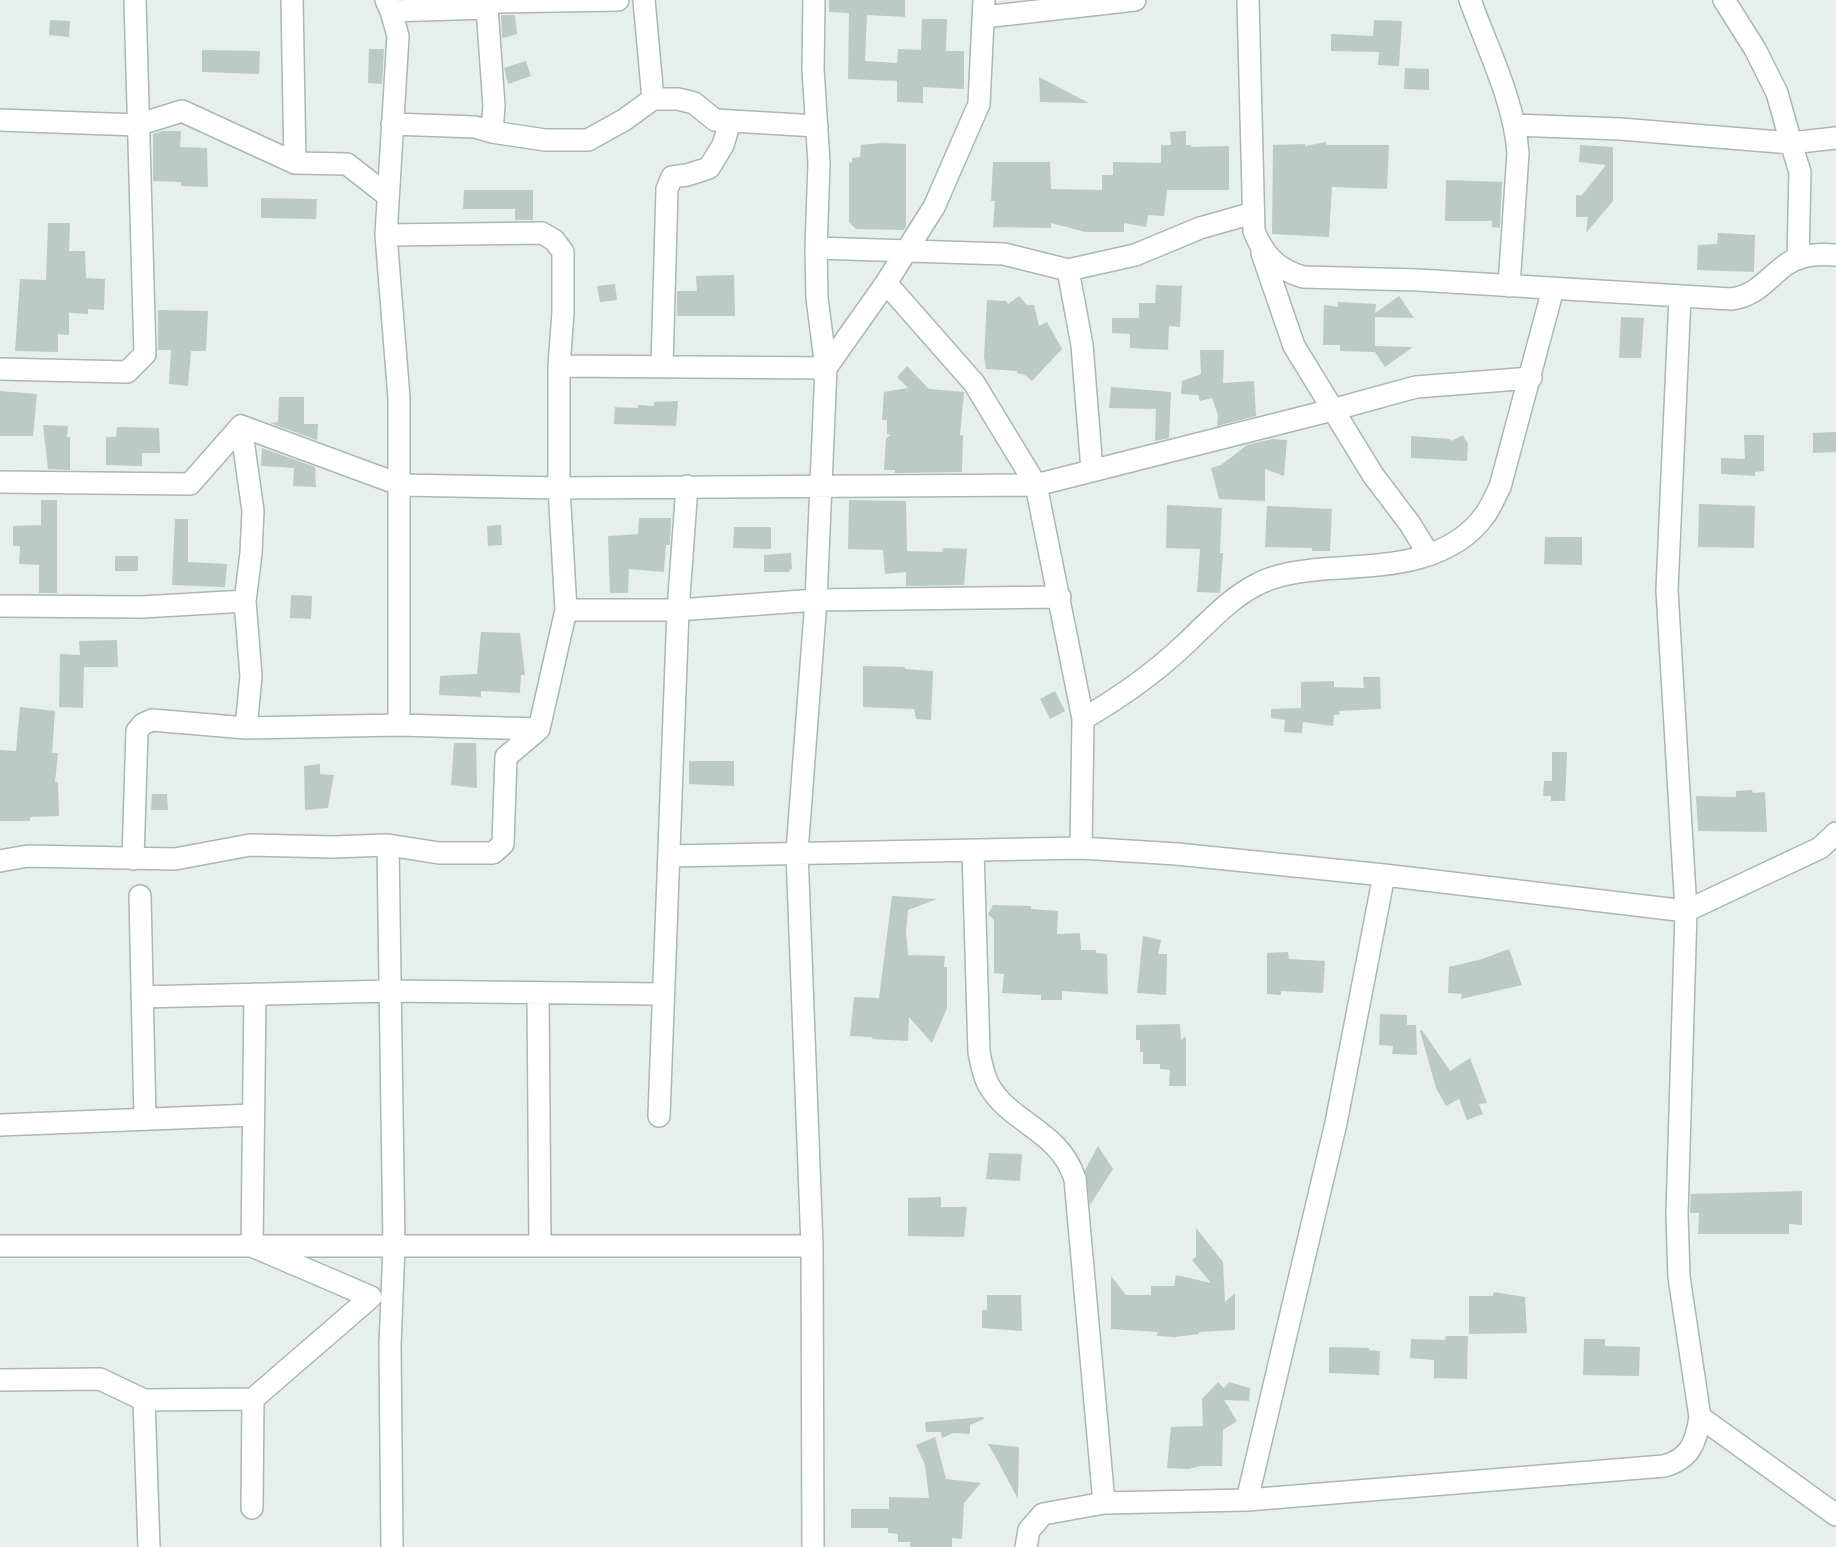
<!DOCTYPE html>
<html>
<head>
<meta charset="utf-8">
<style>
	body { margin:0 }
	canvas { display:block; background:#e6efeb }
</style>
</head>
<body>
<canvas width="1836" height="1547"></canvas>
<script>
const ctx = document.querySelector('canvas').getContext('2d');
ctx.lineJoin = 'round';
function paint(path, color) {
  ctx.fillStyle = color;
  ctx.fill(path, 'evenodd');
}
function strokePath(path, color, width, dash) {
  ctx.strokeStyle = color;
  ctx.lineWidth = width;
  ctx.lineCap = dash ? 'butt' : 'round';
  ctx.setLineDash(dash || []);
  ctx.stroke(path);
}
paint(new Path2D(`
	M829,0H905V17L867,15L865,61L897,63L898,49L921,50L922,19H947L946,51H964V89L923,87V103L897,102V81L848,79L849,13L829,12Z
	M501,15H515L517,34L502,38Z
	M50,20L70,21L69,37L49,35Z
	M1374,20L1402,21L1399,66L1378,65L1379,52L1331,51V34L1373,36Z
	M369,49H384L382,84L368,83Z
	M202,50L260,51L259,74L202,72Z
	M526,61L531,76L508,84L504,68Z
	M1405,68L1429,69V90L1404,89Z
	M1039,77L1060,88L1089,103L1040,102Z
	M162,131H181L180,147L207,148L208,187L181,186V182L153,181V134Z
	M1186,131V145H1191V147L1229,146V190H1167L1164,216L1148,215L1146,227L1124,223V232H1085L1051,223V228L993,227L995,201H991L993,162H1050L1051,189L1102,190V175H1113V162L1161,163V145H1171L1170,132Z
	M1326,142L1327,145H1389L1387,189L1332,187L1329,237L1272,234L1273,145L1305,144V146Z
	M882,143L906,144V227L904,230L856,229L849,222V162L852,163V158L860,157L861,145Z
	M1580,145L1613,147V201L1586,233L1588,217H1576V195H1582L1606,165L1579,162Z
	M1446,180L1502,182L1500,228L1492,227V221H1445Z
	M464,190H533V220H515V209H463Z
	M261,198L317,199L316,219L261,218Z
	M48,223H70L69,251H85L86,278L105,279L104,310L88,309V314L69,313V335L58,334V352L15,351L20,279L46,280Z
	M1718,233L1755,235L1754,272L1697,270L1698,245L1717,244Z
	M734,275L735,316H677V291H697L696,276Z
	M615,284L617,300L600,302L597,286Z
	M1156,285L1182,286L1180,327L1169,326L1168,350L1130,348V334L1112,333V318H1139V303H1155Z
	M1019,296L1027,305H1034L1039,326L1047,322L1062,349L1032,381L1025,375L1017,373V371L986,369L984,357L987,300L1006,301L1008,304Z
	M1399,296L1414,318L1375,317V346L1413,347L1385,367L1375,352L1340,351V345H1323L1324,305L1338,307V302L1376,304L1375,313Z
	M158,310L208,311L206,351H191L188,386L169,384L171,350H158Z
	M1621,317L1644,318L1641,358H1619Z
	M1200,350H1224L1223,383L1254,381L1256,416L1217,426L1218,415L1212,398L1200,401L1198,395L1181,394L1182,381L1201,374Z
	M907,366L929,389L964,392L960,435H963L962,472L895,473V470H884L886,438L891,435L887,434V420H882L884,392L908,388L897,377Z
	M1111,387L1171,392L1169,438L1155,441L1156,409L1109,408Z
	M0,391L37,394L33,436H0Z
	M279,397H304V424H318L317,440L270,423L278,422Z
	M678,401L676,426L614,424L615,407L638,408V405L654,406V402Z
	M43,425L68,426L67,437H70V470L48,469Z
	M117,427L159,428L160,453H142V466L106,465V437H116Z
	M1836,432V452L1813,453V433Z
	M1463,435L1468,444L1467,461L1411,458V436L1450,439L1451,441Z
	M1744,435H1764V471L1755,472V476L1721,474V458L1745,459Z
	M1272,439L1287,440L1284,476L1265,469V501L1219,499L1211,468L1221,465L1247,445Z
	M262,448L315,467L316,487L293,486L294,468L261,466Z
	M41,500H57V593H39V565L19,564L20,546H13V526L41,525Z
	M849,500L906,501L907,551L942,552L943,548L967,549L964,585L906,586V572L885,574L883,550L848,549Z
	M1699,504L1755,506L1754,548L1698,547Z
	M1167,505L1222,508L1220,553H1223L1220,593L1197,592L1200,549L1166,548Z
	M1267,506L1332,509L1330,551H1312V548L1265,547Z
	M639,518H671L670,545H666L664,572L629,569L628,593H610L608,536L638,534Z
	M175,519H188V562L227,564L225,587L172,585Z
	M501,525L502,545L488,546L487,526Z
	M734,527H771V549L733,548Z
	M1545,537H1582V565L1544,564Z
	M791,553L792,569L789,570V572H764V555Z
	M115,556H138V571H115Z
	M291,595L312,596L311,619L290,618Z
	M481,632L520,633L525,675H521L520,693L481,691V697L439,695L440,676L477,674Z
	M117,640L118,667H84L83,708L59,707L60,654L80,655L79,641Z
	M863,666L905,667V669L933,671L931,720L916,719L914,709L863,707Z
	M1363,677H1380L1381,709L1339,711L1340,714L1334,715L1333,726L1303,722L1302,733L1284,732L1285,720L1271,718V709L1301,708V682L1334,681V687L1364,688Z
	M1055,691L1065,711L1050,719L1040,699Z
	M20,707L55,711L52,753H58L55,782H58L59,816L30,817V821H0V750L16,751Z
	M454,743H476L477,788L451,785Z
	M1552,752H1567L1565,801H1551V796H1543L1544,781H1552Z
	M689,761H734V786L689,784Z
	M320,764V774L334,775L328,808L305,810L304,766Z
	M1752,790L1753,793L1765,792L1767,832L1698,831L1696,796L1736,797V791Z
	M152,794H167L168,810H151Z
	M892,896L937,899L908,910L906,932L908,955L945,956L944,967H947V1008L932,1043L909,1017L908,1041L872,1039V1037L850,1036L854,997L879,998Z
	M993,905L1031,906V909L1058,911L1057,934L1080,933L1081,950H1096V953L1107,954L1108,994L1062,991V1000H1041V995L1002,993L1004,974L994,973V920L988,914Z
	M1143,936L1161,940L1158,954H1167L1166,995L1137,993Z
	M1509,949L1522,985L1461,999L1462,994L1448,993L1449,967L1482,959Z
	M1288,952L1289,959L1325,961L1323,993L1281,991V995L1267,994V953Z
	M1380,1014L1407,1015V1025H1416L1417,1055L1392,1054L1393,1046L1379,1045Z
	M1180,1024L1181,1040L1186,1036V1086H1169L1170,1070L1160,1069V1064H1143V1052H1140V1040H1136V1025Z
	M1422,1030L1450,1071L1470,1058L1487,1103L1479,1104L1483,1114L1467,1120L1459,1099L1446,1106L1436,1088L1420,1031Z
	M1098,1146L1113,1169L1090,1205L1085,1170Z
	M989,1153L1022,1154L1020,1181L986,1179Z
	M1802,1191V1225L1789,1224V1234H1698L1699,1213H1690L1691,1194Z
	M941,1197V1207H967L964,1237L908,1236V1198Z
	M1196,1228L1223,1262L1225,1302L1235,1293V1330L1199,1332V1334L1175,1337L1157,1336L1158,1332L1111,1329V1276L1126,1295H1151V1286H1174L1176,1275L1211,1283L1192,1260L1196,1257Z
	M1494,1292L1525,1297L1527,1333L1469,1334V1296H1493Z
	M987,1295H1021L1022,1331L982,1328V1310H987Z
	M1446,1336H1468L1467,1379L1434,1378V1360L1410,1358L1411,1339L1445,1340Z
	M1584,1339H1605V1346L1640,1347L1639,1376L1583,1375Z
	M1329,1347L1369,1348V1350L1380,1351L1379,1375L1329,1373Z
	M1218,1382L1224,1388L1229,1382L1250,1388L1249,1401L1224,1400L1237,1421L1223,1430L1222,1466H1200L1189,1469L1167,1468L1171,1427L1203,1426L1202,1399Z
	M983,1417L984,1419L970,1425V1434L953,1433L942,1438L941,1432H926L925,1422Z
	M935,1437L946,1479L981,1483L964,1503L962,1539L952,1538V1547H910V1542H898V1534L888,1533V1528H851V1509H889V1497L929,1498L925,1465L916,1445Z
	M988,1444L1019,1447L1018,1499L995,1456Z`), '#bbcac4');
const street = new Path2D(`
	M292,0L295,163
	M386,0L391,11L398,36L386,235L399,398V725
	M644,0L653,99
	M984,0L979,104L934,207L886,283L974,383L1036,485L1083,719L1081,848
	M1248,0L1254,231C1264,256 1277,269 1303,277L1418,280L1731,299C1757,296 1767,278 1787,264C1802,254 1819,254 1836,255
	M1470,0C1488,50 1514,100 1518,153L1509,286
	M1724,0L1755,49L1777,93L1791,143L1800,172L1798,259
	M487,8L494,106L492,132
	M391,11L487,8L496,2L618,0
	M984,17L1135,0
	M0,120L137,125L182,111L295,163L347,164L388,196
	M392,124L475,127L492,132L545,140H588L624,120L653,99H678L694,103L715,120L817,126
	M1514,125L1620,129L1791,143L1836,138
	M816,248L1004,254L1068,270L1135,255L1200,228L1253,213
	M1262,253L1294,346L1373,475L1410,524L1429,555
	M1068,270L1082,345L1092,470
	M559,366L826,368L886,283
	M662,366L667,189L672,177L687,175L709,168L723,145L730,122
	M0,369L127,372L145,354L135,0
	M241,426L253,511L251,553L245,601L251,676L246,728
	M0,482L190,484L241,426L401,485L559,488L1036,485L1332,410L1416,387L1531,378
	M0,606L142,607L245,601
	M566,610H678L816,600L1060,597
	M1083,719C1119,698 1152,675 1182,647C1206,625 1227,600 1256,585C1276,574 1301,571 1323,569C1380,565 1448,566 1485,515C1491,507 1495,496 1500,487L1553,289
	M388,845L394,1246L390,1345L392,1547
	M973,850L979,1052C981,1063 983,1074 988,1084C1010,1124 1059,1129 1075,1179L1104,1503
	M669,856L1081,848L1177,854L1384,875
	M133,859L137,731L143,724L152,720L246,728L399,725L539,729
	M0,861L28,856L175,859L250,845L333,847L388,845L439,853H493L503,844L506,757L539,729L566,610L559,488V366L563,312V252L554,240L542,233L386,235
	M140,896L145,1119
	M538,993L540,1246
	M142,997L390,991L663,994
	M659,1116L678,610L687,486
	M0,1125L253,1115
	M0,1246H812
	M0,1380L100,1379L144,1400L253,1399
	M144,1400L149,1547
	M1700,1417L1836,1515
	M1247,1500L1336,1123L1384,875L1686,911L1820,848L1836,833
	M252,1508L253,1399L371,1297L252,1246L255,994
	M813,1547L812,1246L797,852L816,600L826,368L817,298L816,248L819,163L813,69L814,0
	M1026,1547L1029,1530L1043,1514L1104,1503L1247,1500L1664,1466C1690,1459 1696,1443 1700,1417L1679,1277L1677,1214L1686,911L1667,590L1680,296`);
strokePath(street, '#a8b8b2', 24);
strokePath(street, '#fff', 21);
</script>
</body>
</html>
